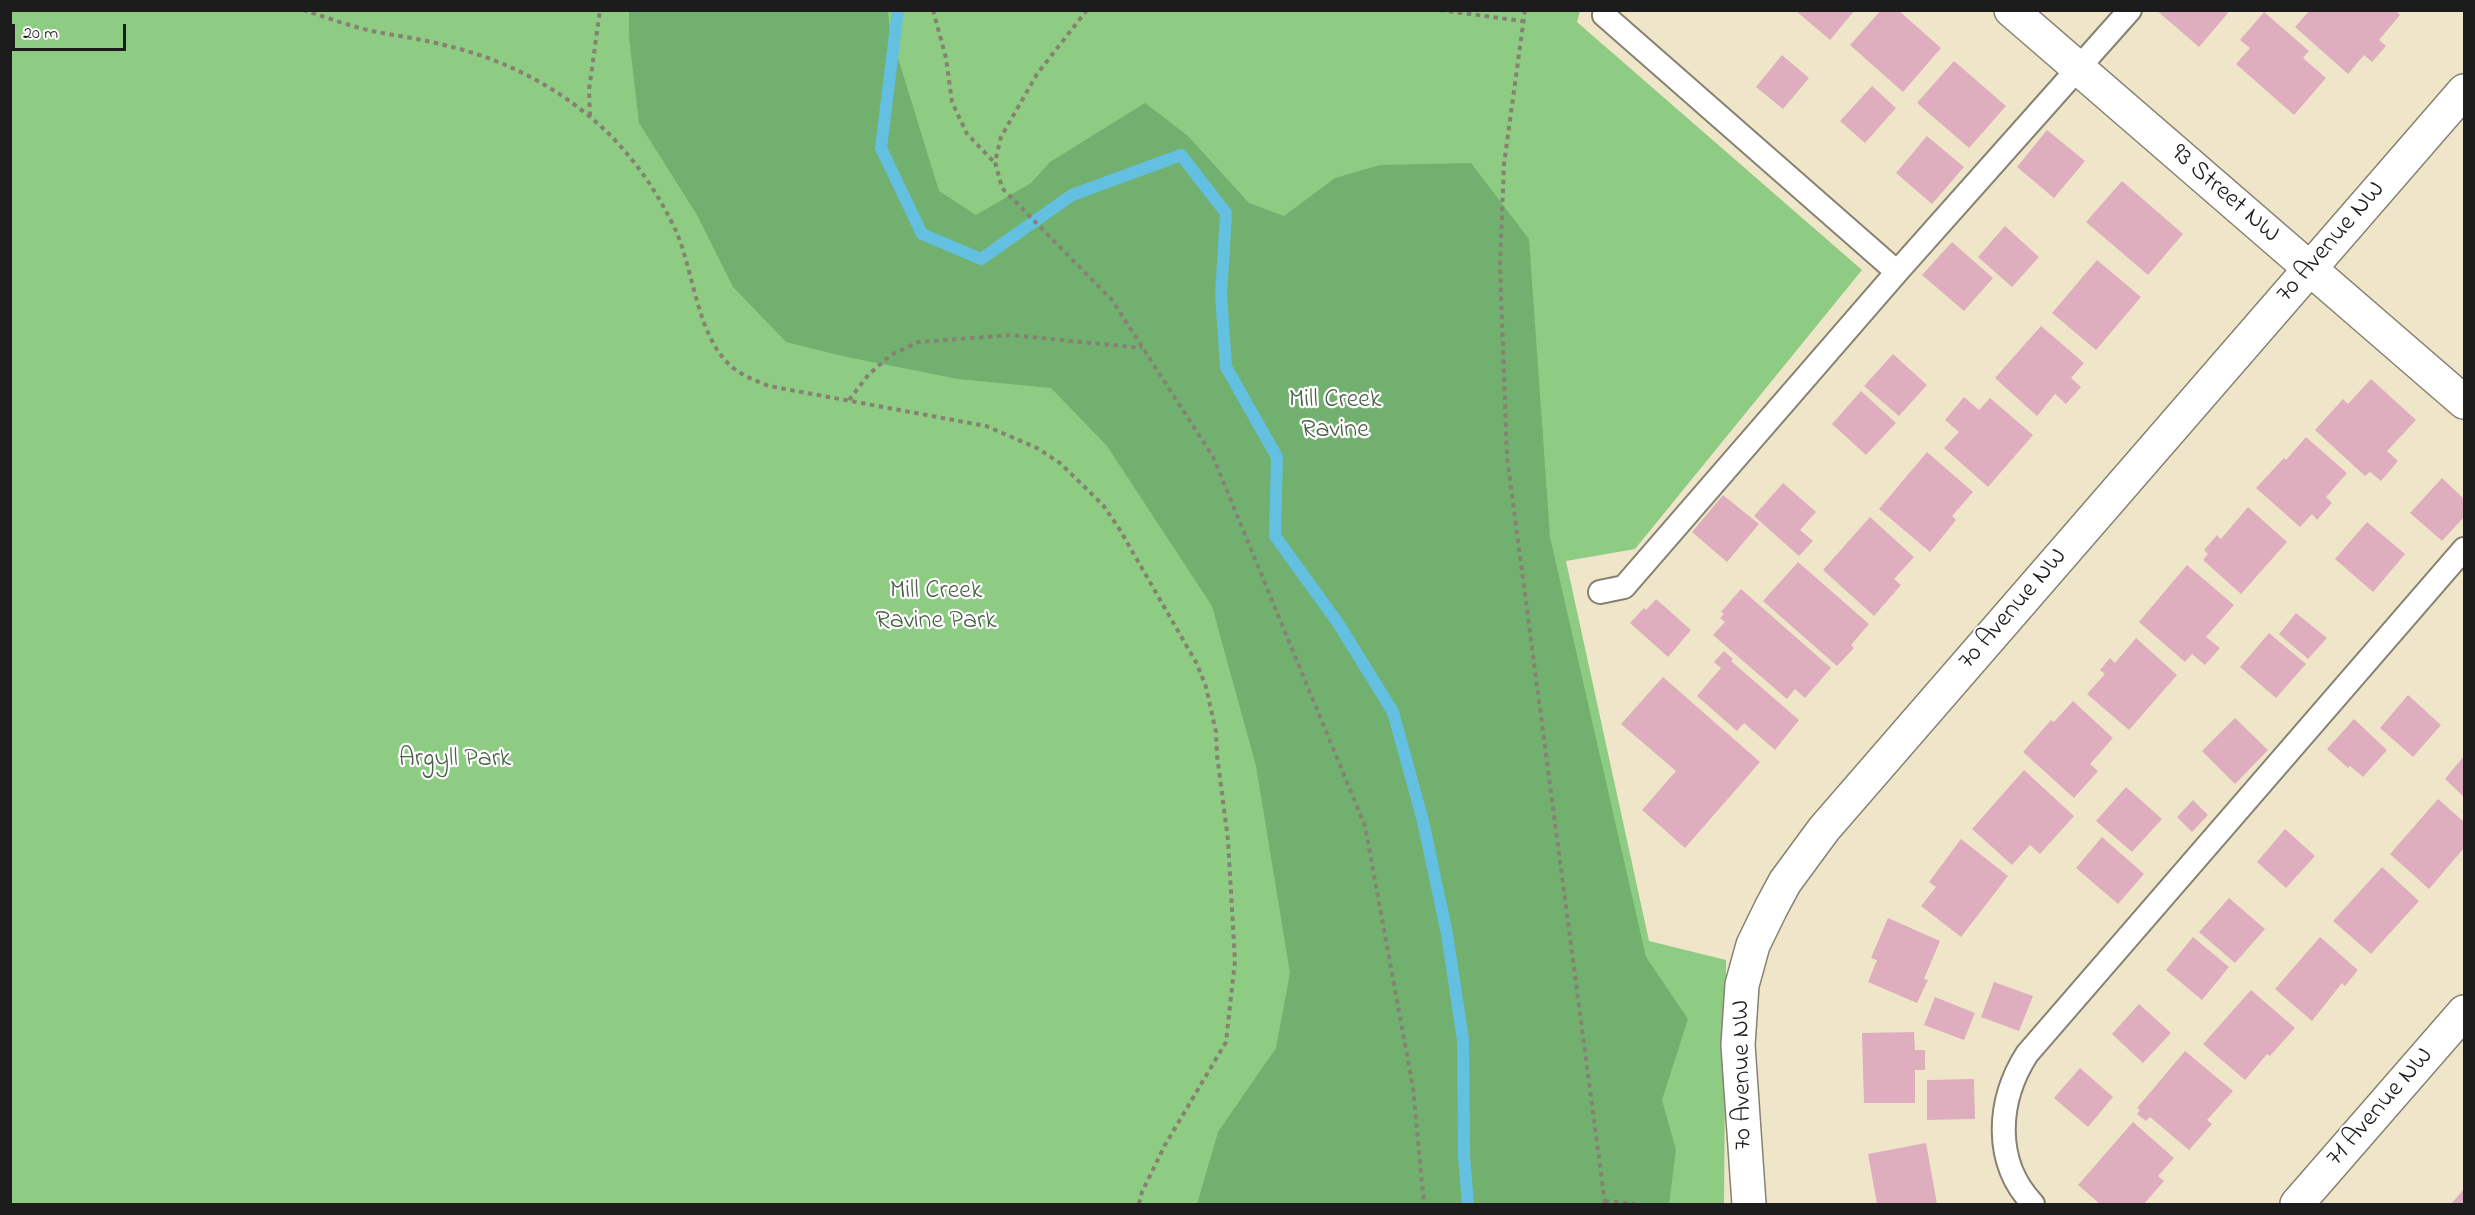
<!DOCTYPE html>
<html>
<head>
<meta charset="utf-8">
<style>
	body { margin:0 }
	#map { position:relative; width:2475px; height:1215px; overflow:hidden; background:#efe6c9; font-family:"Indie Flower",sans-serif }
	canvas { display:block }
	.frame { position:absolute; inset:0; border:12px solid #1c1c1c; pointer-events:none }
	.scale { position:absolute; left:12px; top:24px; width:114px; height:27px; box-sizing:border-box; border:3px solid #1c1c1c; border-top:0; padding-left:8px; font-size:18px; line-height:21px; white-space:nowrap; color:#1c1c1c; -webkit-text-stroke:4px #fff; paint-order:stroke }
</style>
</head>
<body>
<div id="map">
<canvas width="2475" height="1215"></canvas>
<div class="frame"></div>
<div class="scale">20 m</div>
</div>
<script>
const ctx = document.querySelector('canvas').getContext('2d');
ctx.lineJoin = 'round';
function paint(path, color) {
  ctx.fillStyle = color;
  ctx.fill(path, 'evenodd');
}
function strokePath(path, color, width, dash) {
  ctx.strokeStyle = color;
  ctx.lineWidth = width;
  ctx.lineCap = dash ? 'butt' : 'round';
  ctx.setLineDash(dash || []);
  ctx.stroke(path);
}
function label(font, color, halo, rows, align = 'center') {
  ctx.font = font + ' "Indie Flower",sans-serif';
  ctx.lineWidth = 4.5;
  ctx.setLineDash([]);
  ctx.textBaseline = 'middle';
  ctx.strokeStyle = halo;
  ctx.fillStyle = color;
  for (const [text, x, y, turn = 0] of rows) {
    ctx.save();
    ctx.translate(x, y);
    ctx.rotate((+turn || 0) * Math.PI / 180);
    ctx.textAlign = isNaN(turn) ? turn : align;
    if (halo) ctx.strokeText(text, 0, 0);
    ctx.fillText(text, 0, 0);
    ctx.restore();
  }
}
paint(new Path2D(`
	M10,11H1580L1577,22L1862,270L1635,549L1566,561L1649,941L1726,960L1724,1204H11Z`), '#8dcc82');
paint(new Path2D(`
	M629,11H888L890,32L939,191L976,215L1031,183L1050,162L1145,103L1188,136L1249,203L1284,216L1335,178L1380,165L1471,163L1529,239L1550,537L1646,957L1688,1019L1662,1100L1676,1150L1669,1204H1197L1218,1132L1276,1048L1290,973L1256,766L1212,606L1107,446L1051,388L958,379L842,356L786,342L733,287L697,215L639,123L629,37Z`), '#72b070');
strokePath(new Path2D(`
	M898,10L881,148L922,234L981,259L1072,195L1181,155L1226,213L1221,295L1226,367L1277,457L1275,536L1338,623L1393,712L1423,821L1447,934L1463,1040L1464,1156L1468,1204`), '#63c0e1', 12);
paint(new Path2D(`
	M1795,10H1855L1830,40Z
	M1881,10H1898L1941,48L1903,92L1850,45Z
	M2156,10H2225L2228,13L2199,47Z
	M2310,10H2395L2400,15L2379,40L2386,46L2372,62L2364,55L2348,74L2295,27Z
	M2264,12L2309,51L2303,58L2326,78L2294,115L2236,64L2250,48L2240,40Z
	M1782,55L1809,78L1783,109L1756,87Z
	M1954,61L2006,106L1969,148L1917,103Z
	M1872,86L1896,108L1865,143L1840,121Z
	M2047,130L2085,161L2054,198L2017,167Z
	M1927,136L1964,167L1932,204L1896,173Z
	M2122,181L2183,234L2148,275L2086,222Z
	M2005,226L2039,257L2012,287L1978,257Z
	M1952,242L1993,278L1964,311L1922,275Z
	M2097,260L2141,297L2096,350L2052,313Z
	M2041,326L2084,363L2071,378L2081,387L2066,404L2055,394L2037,416L1995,378Z
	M1893,354L1927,385L1899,416L1864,386Z
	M2371,379L2416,420L2387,451L2398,461L2381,481L2370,472L2365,476L2315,430L2343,399L2348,404Z
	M1861,391L1896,423L1866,455L1832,424Z
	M1964,397L1979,410L1990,398L2033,435L1988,487L1944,448L1959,432L1945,420Z
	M2306,437L2347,473L2326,497L2332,503L2317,520L2312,514L2300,527L2256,488L2284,458L2286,460Z
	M1927,452L1973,492L1952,516L1956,520L1930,552L1879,509Z
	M2442,478L2464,499V517L2442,541L2410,513Z
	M1783,483L1816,512L1800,530L1813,541L1799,556L1754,516Z
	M1723,495L1759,524L1727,562L1692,532Z
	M2248,507L2287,542L2241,594L2203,560L2208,554L2204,550L2217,535L2221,539Z
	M1870,517L1914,557L1894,579L1901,585L1874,616L1823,570Z
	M2367,522L2405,554L2373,592L2335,559Z
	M1798,562L1869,624L1851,645L1854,648L1837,666L1763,601Z
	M2187,565L2234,605L2206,637L2220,648L2205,665L2192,654L2185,662L2139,622Z
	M1741,589L1831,668L1805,698L1795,689L1787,699L1713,635L1725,622L1720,618L1724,614L1721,612Z
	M1656,599L1691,630L1668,657L1630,623L1644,608L1646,610Z
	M2296,613L2327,638L2308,659L2279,634Z
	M2269,633L2306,664L2276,698L2240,667Z
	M2136,638L2177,675L2129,730L2087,694L2105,674L2100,670L2110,658L2115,663Z
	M1724,651L1733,659L1731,661L1799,720L1775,750L1744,723L1737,731L1697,696L1721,668L1714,662Z
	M1663,677L1760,762L1685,848L1642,810L1676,771L1621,724Z
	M2408,695L2441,725L2413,757L2380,728Z
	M2073,701L2113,738L2090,764L2098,771L2074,798L2023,752L2051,720L2054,722Z
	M2235,718L2268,750L2235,784L2202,751Z
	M2354,719L2387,750L2363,777L2350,766L2348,768L2327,749Z
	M2464,756V797L2445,779Z
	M2024,770L2074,816L2040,854L2030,845L2012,865L1972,829Z
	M2126,787L2162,819L2132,852L2096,821Z
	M2438,799L2464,822V848L2429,889L2390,854Z
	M2193,800L2208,815L2192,832L2177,817Z
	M2285,829L2315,856L2286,888L2257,862Z
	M2102,837L2144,874L2118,904L2076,868Z
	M1961,839L2008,876L1961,937L1921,906L1936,887L1929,882Z
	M2382,867L2419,901L2371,954L2333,921Z
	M2229,898L2265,929L2235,963L2199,932Z
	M1888,918L1940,941L1924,979L1928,980L1917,1003L1868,982L1877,960L1871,958Z
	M2193,937L2229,967L2202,1000L2166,970Z
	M2320,937L2358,970L2345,986L2342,983L2312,1021L2275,989Z
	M1994,982L2033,996L2019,1031L1981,1017Z
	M2251,990L2295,1028L2270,1056L2267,1054L2245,1080L2203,1044Z
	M1935,997L1975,1013L1964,1040L1924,1025Z
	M2139,1004L2171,1033L2143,1063L2112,1034Z
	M1914,1032L1915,1050H1925V1070H1915V1103H1864L1862,1033Z
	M2185,1051L2233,1091L2207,1120L2212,1124L2189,1150L2150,1117L2146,1121L2137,1114L2140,1110L2137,1108Z
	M2080,1068L2113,1097L2088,1127L2054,1098Z
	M1974,1079L1975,1119L1927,1120V1080Z
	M2133,1122L2174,1158L2158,1176L2164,1181L2144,1204H2100L2078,1185Z
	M1926,1143L1937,1204H1877L1868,1154Z
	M2464,1189V1204H2451Z`), '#deaebf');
const lane = new Path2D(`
	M1605,10L1604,15L1897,272
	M1600,592L1624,587L1897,272L2130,10
	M2033,1204C1993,1162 1997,1101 2027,1054L2464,549`);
const street = new Path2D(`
	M2011,10L2464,402
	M1749,1204L1738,1045L1742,985L1753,945L1771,908L1785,882L1824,829L2464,91
	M2297,1204L2464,1012`);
strokePath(lane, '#868172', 26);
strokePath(street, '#868172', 36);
strokePath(new Path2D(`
	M303,10C326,17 349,26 372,31C397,36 423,39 448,46C499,58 548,82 589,116C626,146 656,188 676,231C694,272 697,337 732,367C743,376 756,381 769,386L986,426L1037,448L1060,463L1103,505L1120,530L1197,664L1206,687L1216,732L1217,755L1228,840L1235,961L1226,1042L1165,1145L1142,1192L1139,1204
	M933,10L946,58L952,102L967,134L994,162
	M1087,10L1037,74L1001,137L995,162L1002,188L1112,300L1213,457L1365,826L1413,1088L1424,1204
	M1440,10L1522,21
	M1525,10L1504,164L1500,266L1507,457L1605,1204
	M590,116L589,90L600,10
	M849,400L869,374L891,355L918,342L1011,335L1142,348
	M1605,1201L1635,1204`), '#868172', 4, [4.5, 4.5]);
strokePath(lane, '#fff', 22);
strokePath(street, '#fff', 33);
label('26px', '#1c1c1c', '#fff', [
	["93 Street NW",2224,195,41],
	["70 Avenue NW",2332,243,-49],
	["70 Avenue NW",2014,610,-49],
	["70 Avenue NW",1744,1075,-91],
	["71 Avenue NW",2381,1108,-49]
]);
label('26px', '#496245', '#fff', [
	["Mill Creek",1335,402],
	["Ravine",1335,432],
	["Mill Creek",936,593],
	["Ravine Park",936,623],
	["Argyll Park",455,761]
]);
</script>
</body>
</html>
